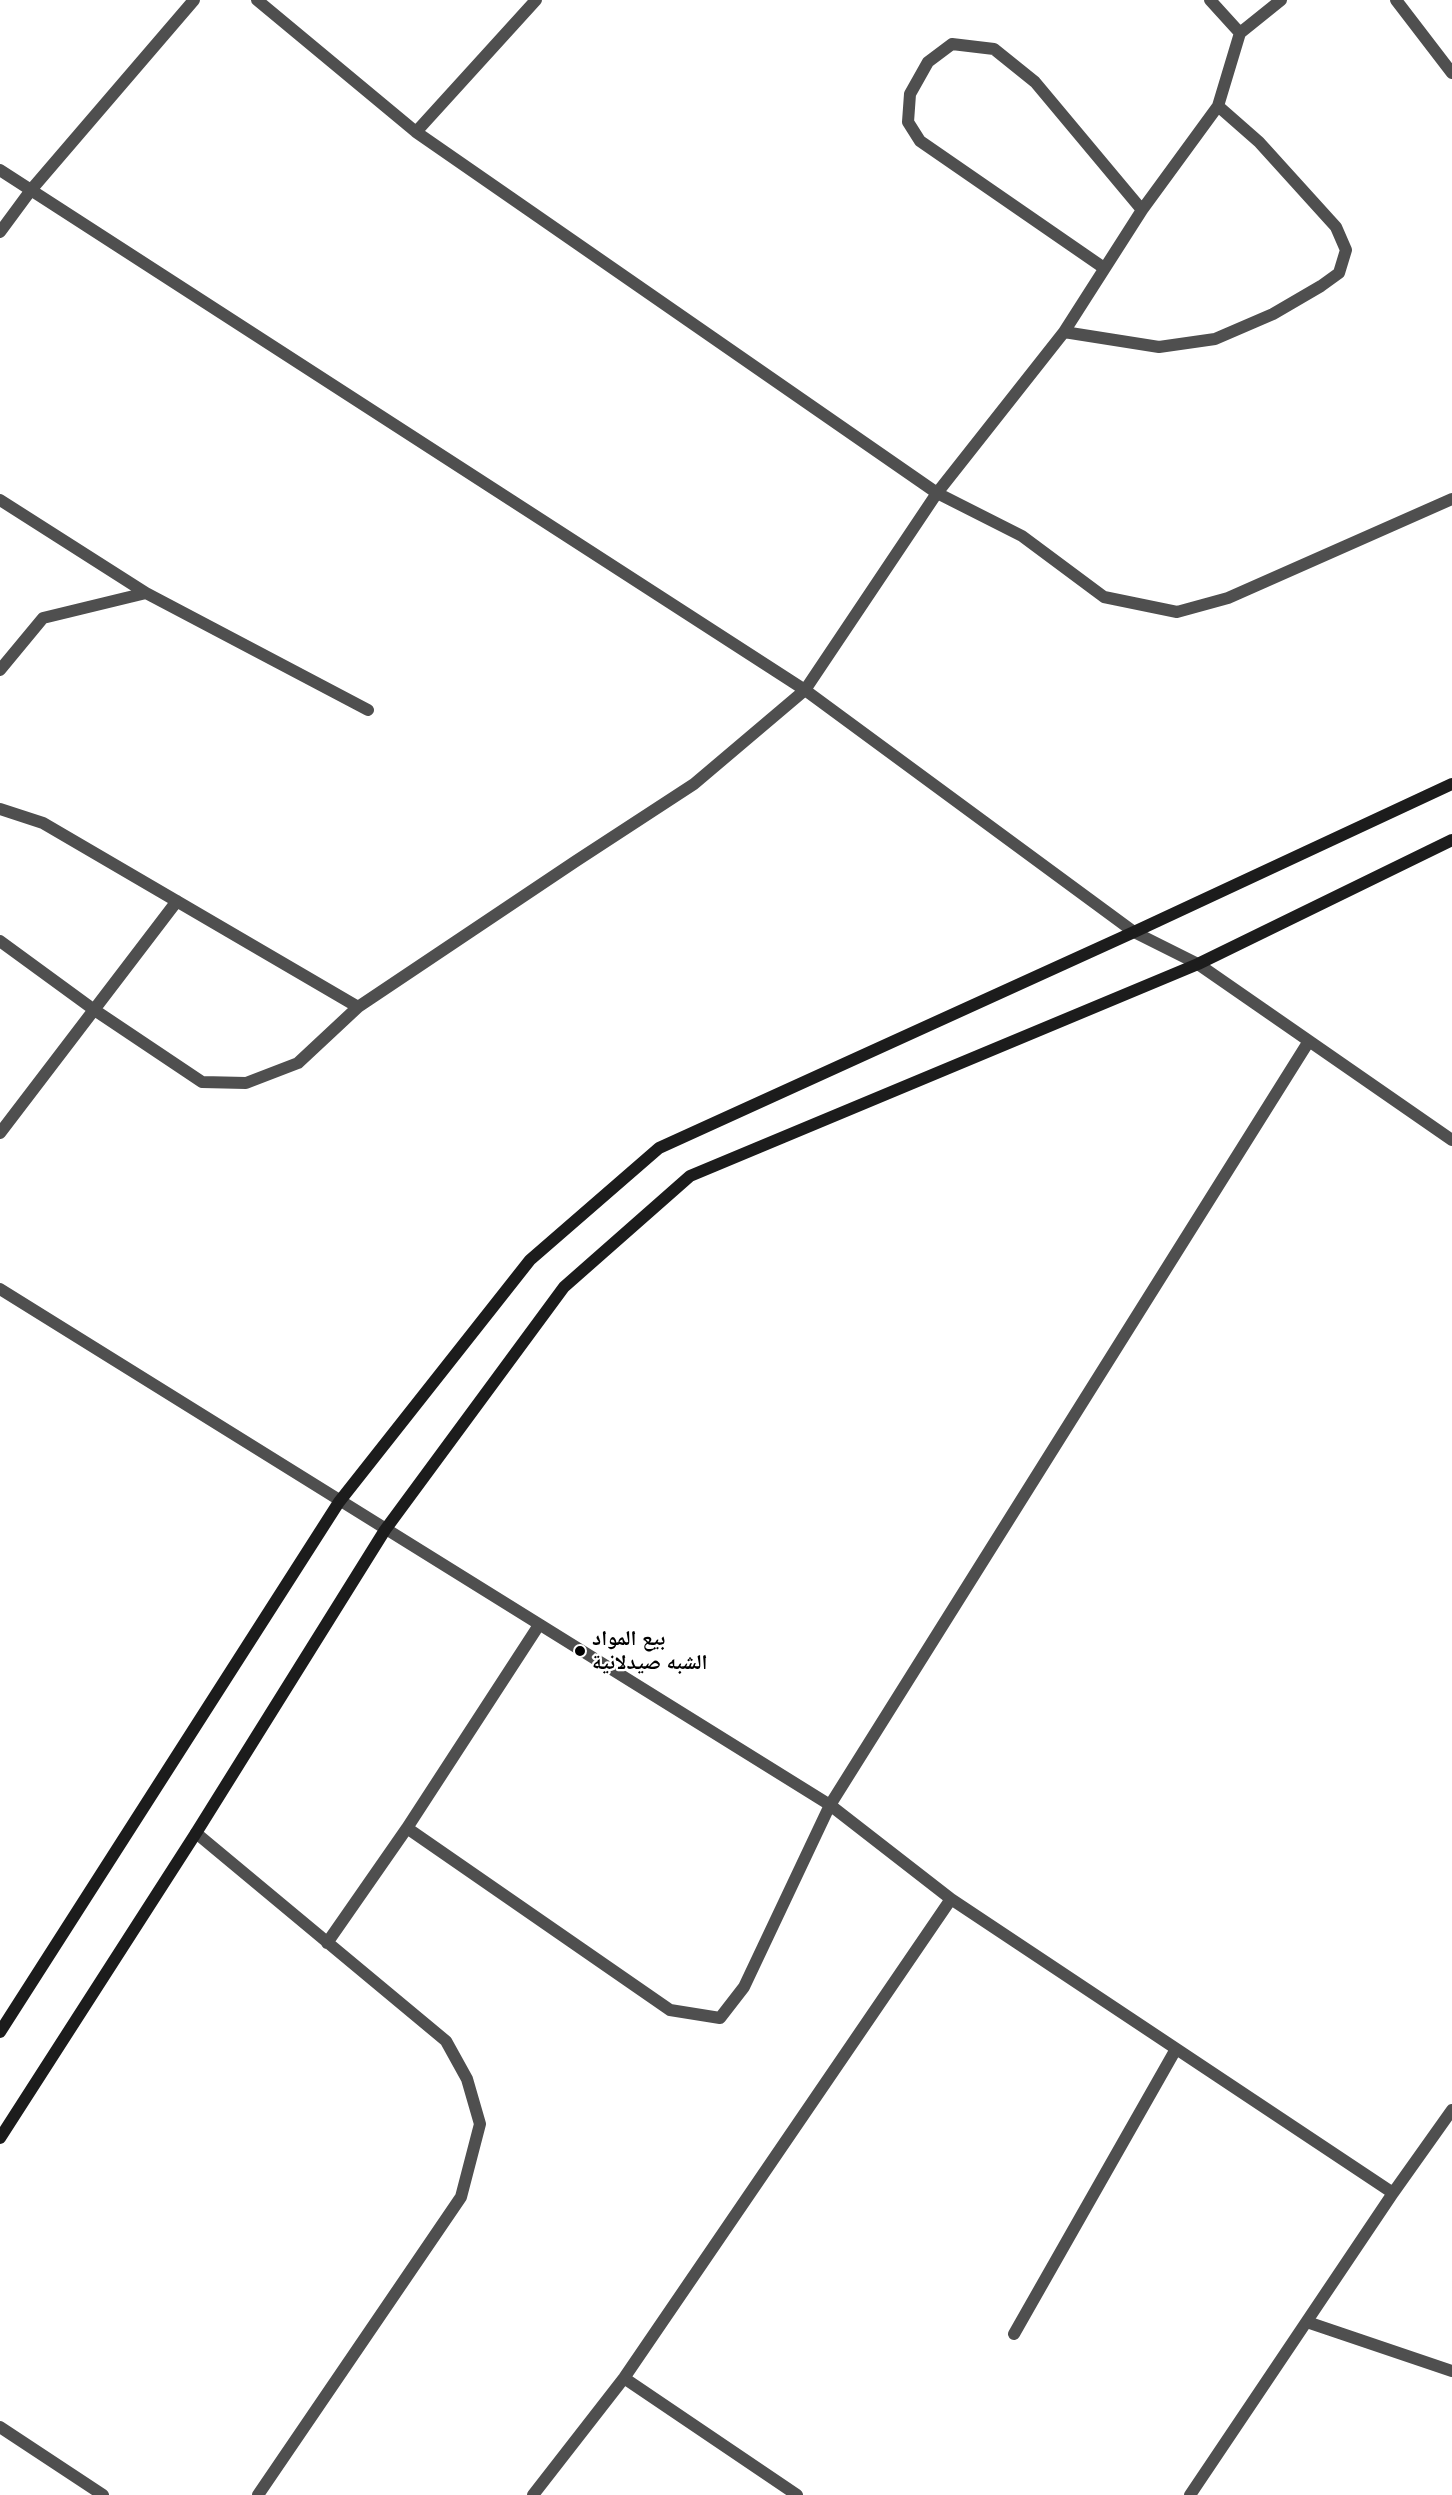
<!DOCTYPE html>
<html>
<head>
<meta charset="utf-8">
<style>
	body { margin:0 }
	canvas { display:block; background:#fff }
</style>
</head>
<body>
<canvas width="1452" height="2495"></canvas>
<script>
const ctx = document.querySelector('canvas').getContext('2d');
ctx.lineJoin = 'round';
function strokePath(path, color, width, dash) {
  ctx.strokeStyle = color;
  ctx.lineWidth = width;
  ctx.lineCap = dash ? 'butt' : 'round';
  ctx.setLineDash(dash || []);
  ctx.stroke(path);
}
function label(font, color, halo, rows, align = 'center') {
  ctx.font = font + ' "Open Sans","Noto Naskh Arabic",sans-serif';
  ctx.lineWidth = 4.5;
  ctx.setLineDash([]);
  ctx.textBaseline = 'middle';
  ctx.strokeStyle = halo;
  ctx.fillStyle = color;
  for (const [text, x, y, turn = 0] of rows) {
    ctx.save();
    ctx.translate(x, y);
    ctx.rotate((+turn || 0) * Math.PI / 180);
    ctx.textAlign = isNaN(turn) ? turn : align;
    if (halo) ctx.strokeText(text, 0, 0);
    ctx.fillText(text, 0, 0);
    ctx.restore();
  }
}
strokePath(new Path2D(`
	M257,0L416,132L937,493L1022,536L1104,597L1177,612L1228,598L1452,499
	M1210,0L1240,33
	M1396,0L1452,73
	M416,132L536,0
	M0,170L805,690L1134,932L1198,964L1452,1140
	M0,232L31,190L194,0
	M1104,268L920,141L908,122L910,94L928,62L952,44L994,49L1035,82L1142,210
	M1064,332L1159,347L1215,339L1273,314L1321,286L1339,273L1346,250L1336,227L1259,142L1218,106
	M0,500L146,593L368,710
	M0,670L43,618L146,593
	M0,809L43,823L358,1007
	M0,941L93,1009L202,1082L246,1083L298,1063L358,1007L576,861L694,784L805,690L937,493L1064,332L1142,210L1218,106L1240,33L1281,0
	M0,1133L177,901
	M0,1289L830,1805L951,1899L1393,2193
	M407,1828L670,2010L720,2018L744,1987L830,1805L1309,1041
	M196,1833L446,2041L467,2079L480,2124L461,2197L258,2495
	M327,1943L407,1828L539,1625
	M1307,2322L1452,2371
	M1014,2334L1176,2049
	M624,2378L797,2495
	M0,2427L103,2495
	M533,2495L624,2378L951,1899
	M1190,2495L1393,2193L1452,2110`), '#4f4f4f', 12);
strokePath(new Path2D(`
	M0,2032L339,1502L530,1260L659,1148L1134,932L1452,784
	M0,2138L196,1833L385,1530L564,1287L690,1176L1198,964L1452,840`), '#1c1c1c', 12);
for (const [x, y, r, color] of [
	[580,1651,6,"#000"]
]) {
  const dot = new Path2D();
  dot.arc(x, y, r, 0, 2 * Math.PI);
  ctx.fillStyle = color;
  ctx.fill(dot);
  strokePath(dot, '#fff', 2);
}
label('bold 21px', '#000', '#fff', [
	["بيع المواد",592,1639],
	["الشبه صيدلانية",592,1663]
], 'left');
</script>
</body>
</html>
